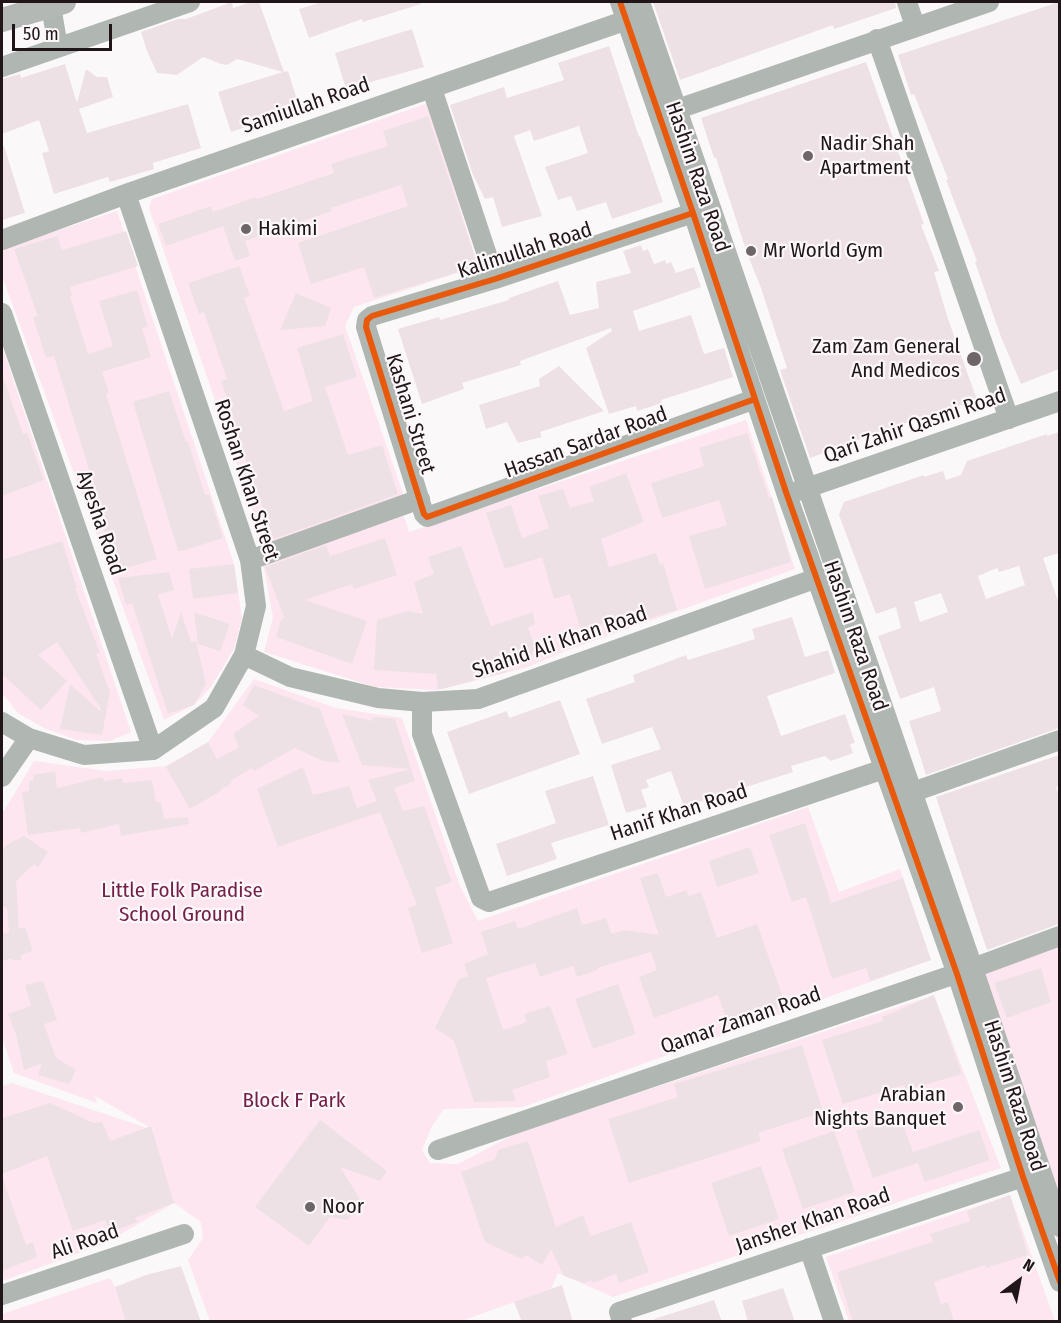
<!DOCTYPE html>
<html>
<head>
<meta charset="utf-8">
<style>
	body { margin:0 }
	#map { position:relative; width:1061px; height:1323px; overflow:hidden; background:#fbf8f9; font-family:"Fira Sans Condensed",sans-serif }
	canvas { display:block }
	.frame { position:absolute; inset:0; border:3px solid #20161a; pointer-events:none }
	.north { position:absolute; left:989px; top:1251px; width:60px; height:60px; -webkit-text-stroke:4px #fcf7f9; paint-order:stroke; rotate:32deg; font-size:16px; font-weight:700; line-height:24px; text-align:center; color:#20161a }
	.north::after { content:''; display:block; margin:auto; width:21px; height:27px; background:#20161a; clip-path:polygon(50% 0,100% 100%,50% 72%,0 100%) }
	.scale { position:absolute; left:12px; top:24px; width:100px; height:27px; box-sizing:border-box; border:3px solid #20161a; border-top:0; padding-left:8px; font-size:18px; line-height:21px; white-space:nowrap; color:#20161a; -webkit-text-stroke:4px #fcf7f9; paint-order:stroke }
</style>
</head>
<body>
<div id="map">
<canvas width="1061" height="1323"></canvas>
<div class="frame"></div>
<div class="north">N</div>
<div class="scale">50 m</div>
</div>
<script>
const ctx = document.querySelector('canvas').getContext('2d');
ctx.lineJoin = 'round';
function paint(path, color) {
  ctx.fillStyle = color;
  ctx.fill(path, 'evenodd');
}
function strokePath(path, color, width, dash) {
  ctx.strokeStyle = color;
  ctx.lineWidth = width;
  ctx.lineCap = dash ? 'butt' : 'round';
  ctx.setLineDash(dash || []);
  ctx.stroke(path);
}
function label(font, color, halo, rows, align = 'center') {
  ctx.font = font + ' "Fira Sans Condensed",sans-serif';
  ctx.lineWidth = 4.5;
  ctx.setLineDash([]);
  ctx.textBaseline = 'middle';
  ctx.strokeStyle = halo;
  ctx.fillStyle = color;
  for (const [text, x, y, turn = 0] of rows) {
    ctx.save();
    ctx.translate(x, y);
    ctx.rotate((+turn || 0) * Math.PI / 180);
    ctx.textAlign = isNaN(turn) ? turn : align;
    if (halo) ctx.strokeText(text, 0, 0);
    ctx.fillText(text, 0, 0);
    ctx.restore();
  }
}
paint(new Path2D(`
	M428,103L478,266L354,307L345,326L405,499L265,546L149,208L152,199Z
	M117,211L234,564L242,618L234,649L210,688L194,705L164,720L2,276V252L4,248Z
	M2,346L131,732L110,741L76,740L44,728L18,713L2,693Z
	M746,420L795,569L568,650L528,667L439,690L375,687L264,652L273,617L263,563L404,516L409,532Z
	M254,679L336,708L402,718L460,886L478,921L808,807L839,892L900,869L931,960L523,1107L444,1109L432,1126L422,1150L430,1163L458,1164L517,1133L934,995L1001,1168L613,1297L558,1273L551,1289L461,1321H210L188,1260L203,1238L201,1222L174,1203L104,1244L2,1281V1086L12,1083L156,1131L95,1096L97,1103L14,1073L2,1037V814L34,761L107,771L166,766L208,742Z
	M1059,938V1246L977,967Z
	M1010,1195L1055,1321H849L826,1257Z
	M110,1278L115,1287L126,1321H2V1314Z`), '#fde6ef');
paint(new Path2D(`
	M232,2L233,8L251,2H259L284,72L288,71L300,109L231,132L218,92L283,72L237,59L227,65L221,64L203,57L177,75L157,73L147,51L141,32L178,19H186Z
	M322,2H420L421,4L363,22L362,19L309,38L299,9Z
	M653,2H895L896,8L834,29L833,25L680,80Z
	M1059,2V369L1021,384L1001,337L975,262L977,261L946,180L948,179L914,94L911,95L898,55Z
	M412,29L424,67L346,89L335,53Z
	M609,46L639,137L640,136L663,202L612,219L606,202L577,211L571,196L558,200L545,167L588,153L579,126L534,141L530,130L514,136L542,216L502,227L493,197L485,199L473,175L450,105L504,87L507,98L564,80L558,63Z
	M866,62L924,224L921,225L939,271L934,272L947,316L977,400L890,428L810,458L780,370L787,368L761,288L747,253L716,158H714L701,118Z
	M65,64L77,103L86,69L97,77H107L113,97L79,109L87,133L188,104L201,148L153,163L154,169L110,182L108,177L54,194L42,153L49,151L39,120L2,134V79L20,74L21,78Z
	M428,116L478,266L374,298L364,267L311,284L298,243L408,206L401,185L331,208L332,211L245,241L250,256L235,261L223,226L166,246L158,224L211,206L213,212L256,197L257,199L334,173L331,164L388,146L383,131Z
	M4,146L25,213L2,220V147Z
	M126,231L138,266L70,287L72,295L70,296L88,354L113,346L99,301L137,290L148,327L142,328L151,357L102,372L109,393L106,394L157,559L117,571L104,529L107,528L54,356L46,358L33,317L38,316L14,249L57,236L62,250Z
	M641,245L643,251L648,249L654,264L665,260L666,264L671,262L676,273L694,267L701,287L633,311L639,331L691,315L704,354L724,348L733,377L661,400L662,403L637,411L636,406L609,414L586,348L612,331L611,328L520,361L521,365L462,383L464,389L422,404L398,329L439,317L440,320L509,300V298L558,281L570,315L599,308L596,282L631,273L623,251Z
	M239,266L250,296L244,298L284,411L313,401L297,348L343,334L357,377L325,387L348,455L382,445L398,494L274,539L237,435L239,434L221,381L227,379L204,312L199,314L188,283Z
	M296,293L331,308L325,326L280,330Z
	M559,366L604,411L540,432L542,437L518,443L507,422L486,429L479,405L540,386L539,379Z
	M3,377L23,434L27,433L44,480L2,496V378Z
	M169,391L186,442L188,441L205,495L209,494L223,538L182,551H178L133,402Z
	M1059,432V553L1043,558L1059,604V728L926,775L909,721L941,711L934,687L900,699L878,636L901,628L896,607L876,614L839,515L841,509L844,502L924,475V477L943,471L946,480L961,475L967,461L1047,434V436ZM1019,566L1025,585L986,599L978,576L997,568L999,572ZM941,593L948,612L920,622L914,602Z
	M747,433L769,498L772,497L791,562L705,589L689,536L727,525L719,500L662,518L651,483L704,466L699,448Z
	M626,473L644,522L601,539L609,567L656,553L660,564L663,563L677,610L627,625V627L610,630L608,625L594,624L581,631L570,594L554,599L542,557L505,569L486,513L511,505L522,538L549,528L538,496L563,489L570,508L594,501L589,487Z
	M385,538L397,575L354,589L352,584L305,600L367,621L352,664L276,637L281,620L284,617L265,567L326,545L330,556Z
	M62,541L77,588H75L100,653L96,654L110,692L102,735L60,729L70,684L100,711L101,709L57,642L38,655L67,681L41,710L2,674V560Z
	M461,546L491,626L533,612L535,624L528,628L535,646L530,660L506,669L507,672L441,689H438L436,674L374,670L377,620L408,611L423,614L414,582L434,574L428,557Z
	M234,564L238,593L193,599L189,569Z
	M169,572L174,590L158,595L172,639L181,612L191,642L196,641L206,684L194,705L168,714L132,603L126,605L118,578Z
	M194,612L230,624L220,651L198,644Z
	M792,617L805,657L828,650L835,673L767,696L781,736L845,714L855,743L850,744L853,753L831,761L825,756L791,766L793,772L684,807L671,771L646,780L649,787L641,790L647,807L626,813L611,765L661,749L652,727L602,744L586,699L635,682L633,675L686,655L688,660L755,639L752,629Z
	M254,685L320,709L340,763L323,761L295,748L254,771L252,768L230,781L232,783L220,790L221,791L190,809L166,767L208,742L217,759L239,747L233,734L259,716L243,705Z
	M560,700L580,754L469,794L447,732L507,711L509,718Z
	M342,714L372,721L373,717L395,719L415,781L394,788L403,811L424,806L452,882L435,888L453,943L422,953L408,908L417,905L380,812L278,847L257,789L303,767L313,795L349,786L357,808L377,801L368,780L411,769L362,765Z
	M1059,755V786L1056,787L1059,796V924L987,950L936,797Z
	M55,771L57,788L103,777L104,781L122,778L123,783L152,780L156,802H161L164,819L188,817L189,824L121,836L119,824L81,833L80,828L28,835L22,792L29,791V781L34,780L33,775Z
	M593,776L609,825L551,843L557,859L507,876L496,844L556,823L545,791Z
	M805,823L831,903L903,878L931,960L870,981L866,968L832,979L806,897L792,902L769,835Z
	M24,836L48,852L38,867L34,864L16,881L19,929L25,927L33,951L21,955V960H12V958L4,961L2,954V934L9,932L7,908L2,906V852L6,845Z
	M750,847L759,873L717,887L709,861Z
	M658,873L666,897L687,890L688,896L701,892L717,938L757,924L786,1006L729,1026L718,995L654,1018L639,977L657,970L651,952L597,968L598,970L577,977L573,966L540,977L535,963L486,978L503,1030L527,1022L524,1014L550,1006L568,1054L546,1061L550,1077L512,1090L516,1101L474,1102L454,1041L435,1028L459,979L468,976L464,964L488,954L481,932L515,921L518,929L577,908L582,925L606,918L611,934L624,930L659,935L640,878Z
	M1041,968L1051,1002L1007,1018L994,983Z
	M43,981L57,1020L44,1024L56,1058L76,1070L69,1084L38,1075L42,1063L24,1070L16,1034L8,1014L31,1006L25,985Z
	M618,984L636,1034L593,1049L575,999Z
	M934,995L962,1074L906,1090L904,1085L843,1104L822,1040L883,1021L882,1017Z
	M802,1045L823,1112L758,1133L761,1141L629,1183L608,1119L678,1097L674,1084Z
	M50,1103L94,1123L102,1122L110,1141L151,1126L174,1203L135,1218L138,1222L110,1232L105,1220L73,1231L47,1156L2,1174V1118Z
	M900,1116L913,1152L979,1130L990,1160L925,1182L918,1163L873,1178L856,1131Z
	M320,1120L387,1171L380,1181L340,1167L361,1201L348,1220L330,1217L309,1246L255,1207Z
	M834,1131L855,1192L803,1209L782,1149Z
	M528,1141L556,1227L583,1215L591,1236L631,1222L649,1272L619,1283L616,1274L593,1283L591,1280L584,1283L564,1276L551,1249L542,1265L526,1255L522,1259L485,1242L461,1172L495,1159L498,1150Z
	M761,1166L779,1219L729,1236L711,1183Z
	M2,1179H3L26,1245L33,1242L37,1257L2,1271Z
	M1010,1195L1028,1255L986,1268L985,1265L934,1282L941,1304L948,1302L954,1322H853L837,1272L933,1242L930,1234L970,1221L967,1211Z
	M181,1266L201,1322H126L115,1287L146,1275Z
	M562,1285L573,1322H522L514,1302Z
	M783,1288L795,1322H748L742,1301Z
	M714,1300L722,1322H654V1319Z`), '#eee1e6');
strokePath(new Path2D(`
	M620,2L693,213L787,495L957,974L1023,1177L1060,1282
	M640,2L973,968L1060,1227
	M907,2L915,26
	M51,6L58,47
	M877,39L1009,419
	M2,67L190,2
	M432,89L495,279
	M666,113L989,2
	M126,194L250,560L256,606L244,655L214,708L153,750
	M693,213L495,279L372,316L367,320L366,327L424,514L427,517L430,516L755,399
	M2,240L126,194L627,20
	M2,313L153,750
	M795,492L1060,401
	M250,560L420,499
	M244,655L290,677L378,698L422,702L478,699L817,578
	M422,702V734L481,898L489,902L884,769
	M2,722L29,738L84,755L153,750
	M2,777L29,738
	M913,792L1060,740
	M438,1150L973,968L1060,936
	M809,1248L834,1322
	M2,1295L184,1234
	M622,1322L619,1312L1023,1177`), '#b0b7b2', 20);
strokePath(new Path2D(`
	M2,20L64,2`), '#b4b8b5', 24);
strokePath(new Path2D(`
	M620,2L693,213L787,495L957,974L1023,1177L1060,1282
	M693,213L495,279L372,316L367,320L366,327L424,514L427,517L430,516L755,399`), '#e8590c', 6);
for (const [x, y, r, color] of [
	[808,156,6,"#6d6568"],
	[246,229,6,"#6d6568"],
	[751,251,6,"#6d6568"],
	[974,359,8,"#6d6568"],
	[958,1107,6,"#6d6568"],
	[310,1207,6,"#6d6568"]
]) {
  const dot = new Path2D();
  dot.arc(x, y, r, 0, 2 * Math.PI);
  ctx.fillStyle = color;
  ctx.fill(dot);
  strokePath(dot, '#fcf7f9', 2);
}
label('21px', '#20161a', '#fcf7f9', [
	["Samiullah Road",306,106,-19],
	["Hashim Raza Road",697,177,71],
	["Kalimullah Road",525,251,-18],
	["Kashani Street",410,414,73],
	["Qari Zahir Qasmi Road",915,426,-19],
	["Hassan Sardar Road",586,443,-20],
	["Roshan Khan Street",246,480,72],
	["Ayesha Road",100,523,71],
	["Hashim Raza Road",855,636,71],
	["Shahid Ali Khan Road",560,643,-19],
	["Hanif Khan Road",679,813,-18],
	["Qamar Zaman Road",741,1021,-19],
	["Hashim Raza Road",1014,1096,72],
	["Jansher Khan Road",813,1221,-19],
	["Ali Road",85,1242,-19]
]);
label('21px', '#20161a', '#fcf7f9', [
	["Nadir Shah",820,144],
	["Apartment",820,168],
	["Hakimi",258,229],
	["Mr World Gym",763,251],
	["Zam Zam General",960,347,"right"],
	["And Medicos",960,371,"right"],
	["Arabian",946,1095,"right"],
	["Nights Banquet",946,1119,"right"],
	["Noor",322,1207]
], 'left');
label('21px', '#731f49', '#fcf7f9', [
	["Little Folk Paradise",182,891],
	["School Ground",182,915],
	["Block F Park",294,1101]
]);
</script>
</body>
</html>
